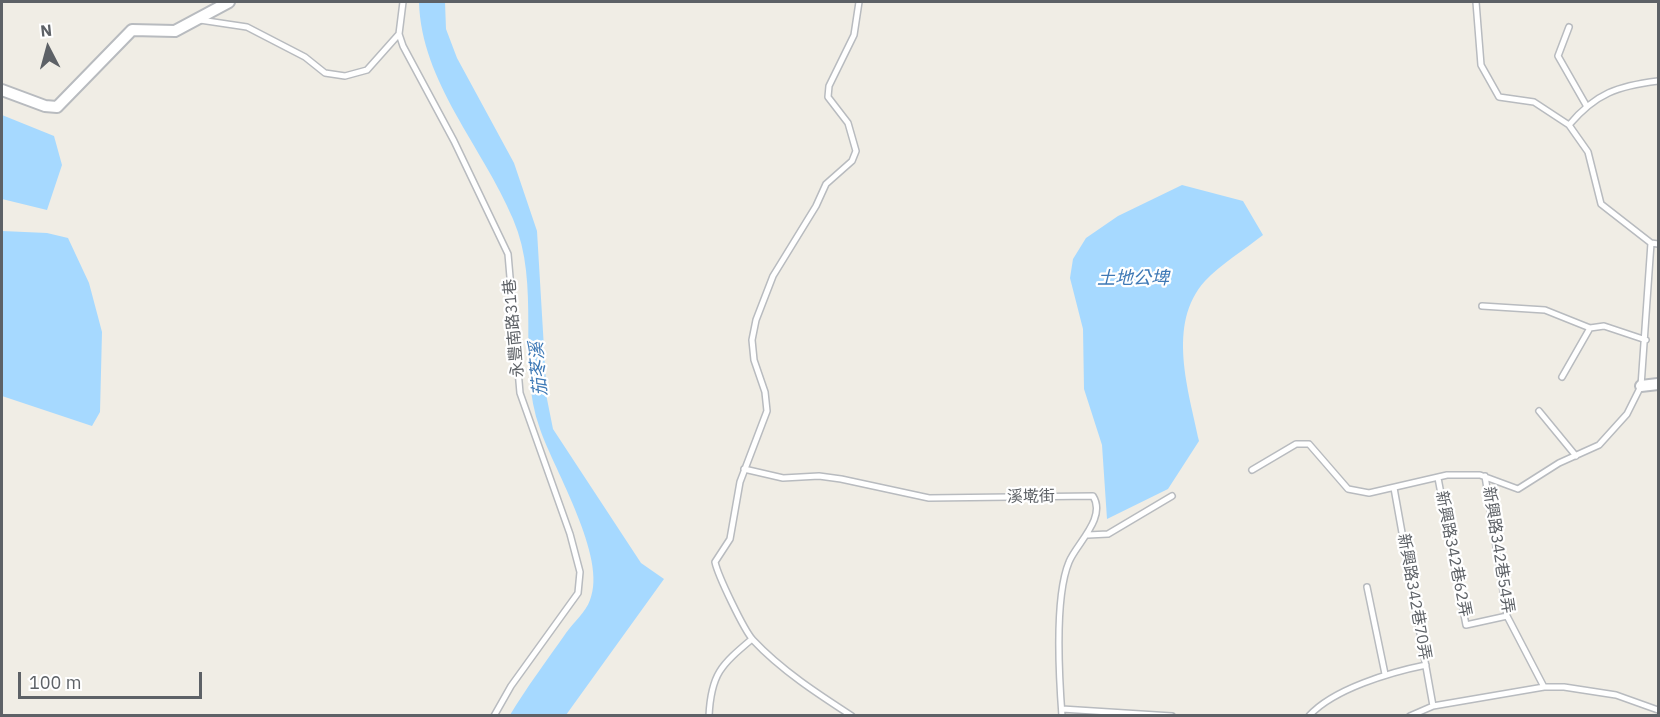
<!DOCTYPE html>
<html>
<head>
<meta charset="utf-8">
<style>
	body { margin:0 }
	#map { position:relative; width:1660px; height:717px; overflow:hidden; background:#f0ede5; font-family:"IBM Plex Sans",sans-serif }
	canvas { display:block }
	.frame { position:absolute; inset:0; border:3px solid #5d6166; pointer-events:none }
	.north { position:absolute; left:18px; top:18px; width:60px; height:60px; -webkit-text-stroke:4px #fff; paint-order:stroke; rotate:354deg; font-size:16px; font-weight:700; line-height:24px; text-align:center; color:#5d6166 }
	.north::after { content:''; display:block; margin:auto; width:21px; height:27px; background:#5d6166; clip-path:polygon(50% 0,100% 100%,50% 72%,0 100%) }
	.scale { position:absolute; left:18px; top:672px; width:184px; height:27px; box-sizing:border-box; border:3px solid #5d6166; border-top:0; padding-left:8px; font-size:18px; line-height:21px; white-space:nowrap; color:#5d6166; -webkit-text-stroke:4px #fff; paint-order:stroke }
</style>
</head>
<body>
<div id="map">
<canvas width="1660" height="717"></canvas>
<div class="frame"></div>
<div class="north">N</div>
<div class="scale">100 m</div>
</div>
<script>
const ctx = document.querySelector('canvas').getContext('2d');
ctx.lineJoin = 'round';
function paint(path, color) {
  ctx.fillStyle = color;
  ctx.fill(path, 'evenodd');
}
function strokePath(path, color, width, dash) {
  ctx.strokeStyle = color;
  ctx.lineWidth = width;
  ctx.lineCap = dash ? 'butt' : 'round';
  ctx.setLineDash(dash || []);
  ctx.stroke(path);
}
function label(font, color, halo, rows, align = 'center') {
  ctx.font = font + ' "IBM Plex Sans","Noto Sans TC",sans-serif';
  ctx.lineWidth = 4.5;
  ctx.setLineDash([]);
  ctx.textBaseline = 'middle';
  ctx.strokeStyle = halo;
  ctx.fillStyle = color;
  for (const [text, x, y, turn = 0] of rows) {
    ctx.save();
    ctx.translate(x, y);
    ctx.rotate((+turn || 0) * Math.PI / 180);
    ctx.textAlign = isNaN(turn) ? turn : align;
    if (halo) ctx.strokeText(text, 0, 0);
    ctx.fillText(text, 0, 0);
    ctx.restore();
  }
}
paint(new Path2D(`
	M419,2H445L446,29L457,58L514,163L537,231L547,399L553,429L641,563L664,579L566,715H510C527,687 547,660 566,633C573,623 586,612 590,600C608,558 554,470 540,429C516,362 542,286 513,219C483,147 421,82 419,2Z
	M2,115L54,136L62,165L47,210L2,199Z
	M1182,185L1243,201L1263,235C1244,250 1221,264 1205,281C1166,324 1189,391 1199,441L1168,489L1107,519L1102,445L1084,389L1083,329L1070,278L1073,259L1086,238L1118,216Z
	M2,231L47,233L68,238L89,283L102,332L100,412L92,426L2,396Z`), '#a6d9ff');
const service = new Path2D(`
	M403,2L399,34L403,46L454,141L508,254L520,393L570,534L580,572L578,593L511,686L494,716
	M1476,2L1481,65L1499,97L1534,102L1569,125L1588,152L1601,204L1651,243
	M200,20L247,27L305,57L325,73L345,76L367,70L399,34
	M1569,27L1558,56L1586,105
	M1569,125C1596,93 1618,86 1658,81
	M1482,306L1545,310L1590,328
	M1562,377L1590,328L1604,326L1646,340
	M1539,411L1576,456
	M744,469L783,478L819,476L841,479L929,498L1093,496C1107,518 1076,544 1069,562C1054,598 1059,676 1062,716
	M1252,470L1296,444H1309L1348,489L1369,493L1447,475H1480L1518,489L1559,463L1599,445L1627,414L1641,386L1651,243L1658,244
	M1485,476L1507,616L1544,687
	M1438,478L1466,625L1507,616
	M1394,488L1433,706
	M1088,535L1108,534L1172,496
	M1367,587L1385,674
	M1062,709L1172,716
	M709,716C711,674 721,665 752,639
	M852,716C818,694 781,670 753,640C744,630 718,576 715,562L730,539L740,482L767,411L765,392L754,360L752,340L756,320L773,276L816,206L826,184L852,161L856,151L848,123L828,97L829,86L854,35L859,2
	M1309,716C1333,689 1391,672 1426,665
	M1410,716L1433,706L1544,687H1564L1616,695L1658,710`);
const minor = new Path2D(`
	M2,90L45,106L57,107L132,30L175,31L229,2
	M1641,386L1658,384`);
strokePath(service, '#b8bbbf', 8);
strokePath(minor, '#b8bbbf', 14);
strokePath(service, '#fff', 5);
strokePath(minor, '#fff', 10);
label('16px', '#5d6166', '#fff', [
	["永豐南路31巷",514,328,-95],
	["溪墘街",1031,497,-1],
	["新興路342巷54弄",1498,550,81],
	["新興路342巷62弄",1453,554,79],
	["新興路342巷70弄",1414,597,80]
]);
label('italic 18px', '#3e79b6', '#fff', [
	["土地公埤",1133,279],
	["茄苳溪",539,369,-95]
]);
</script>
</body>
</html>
